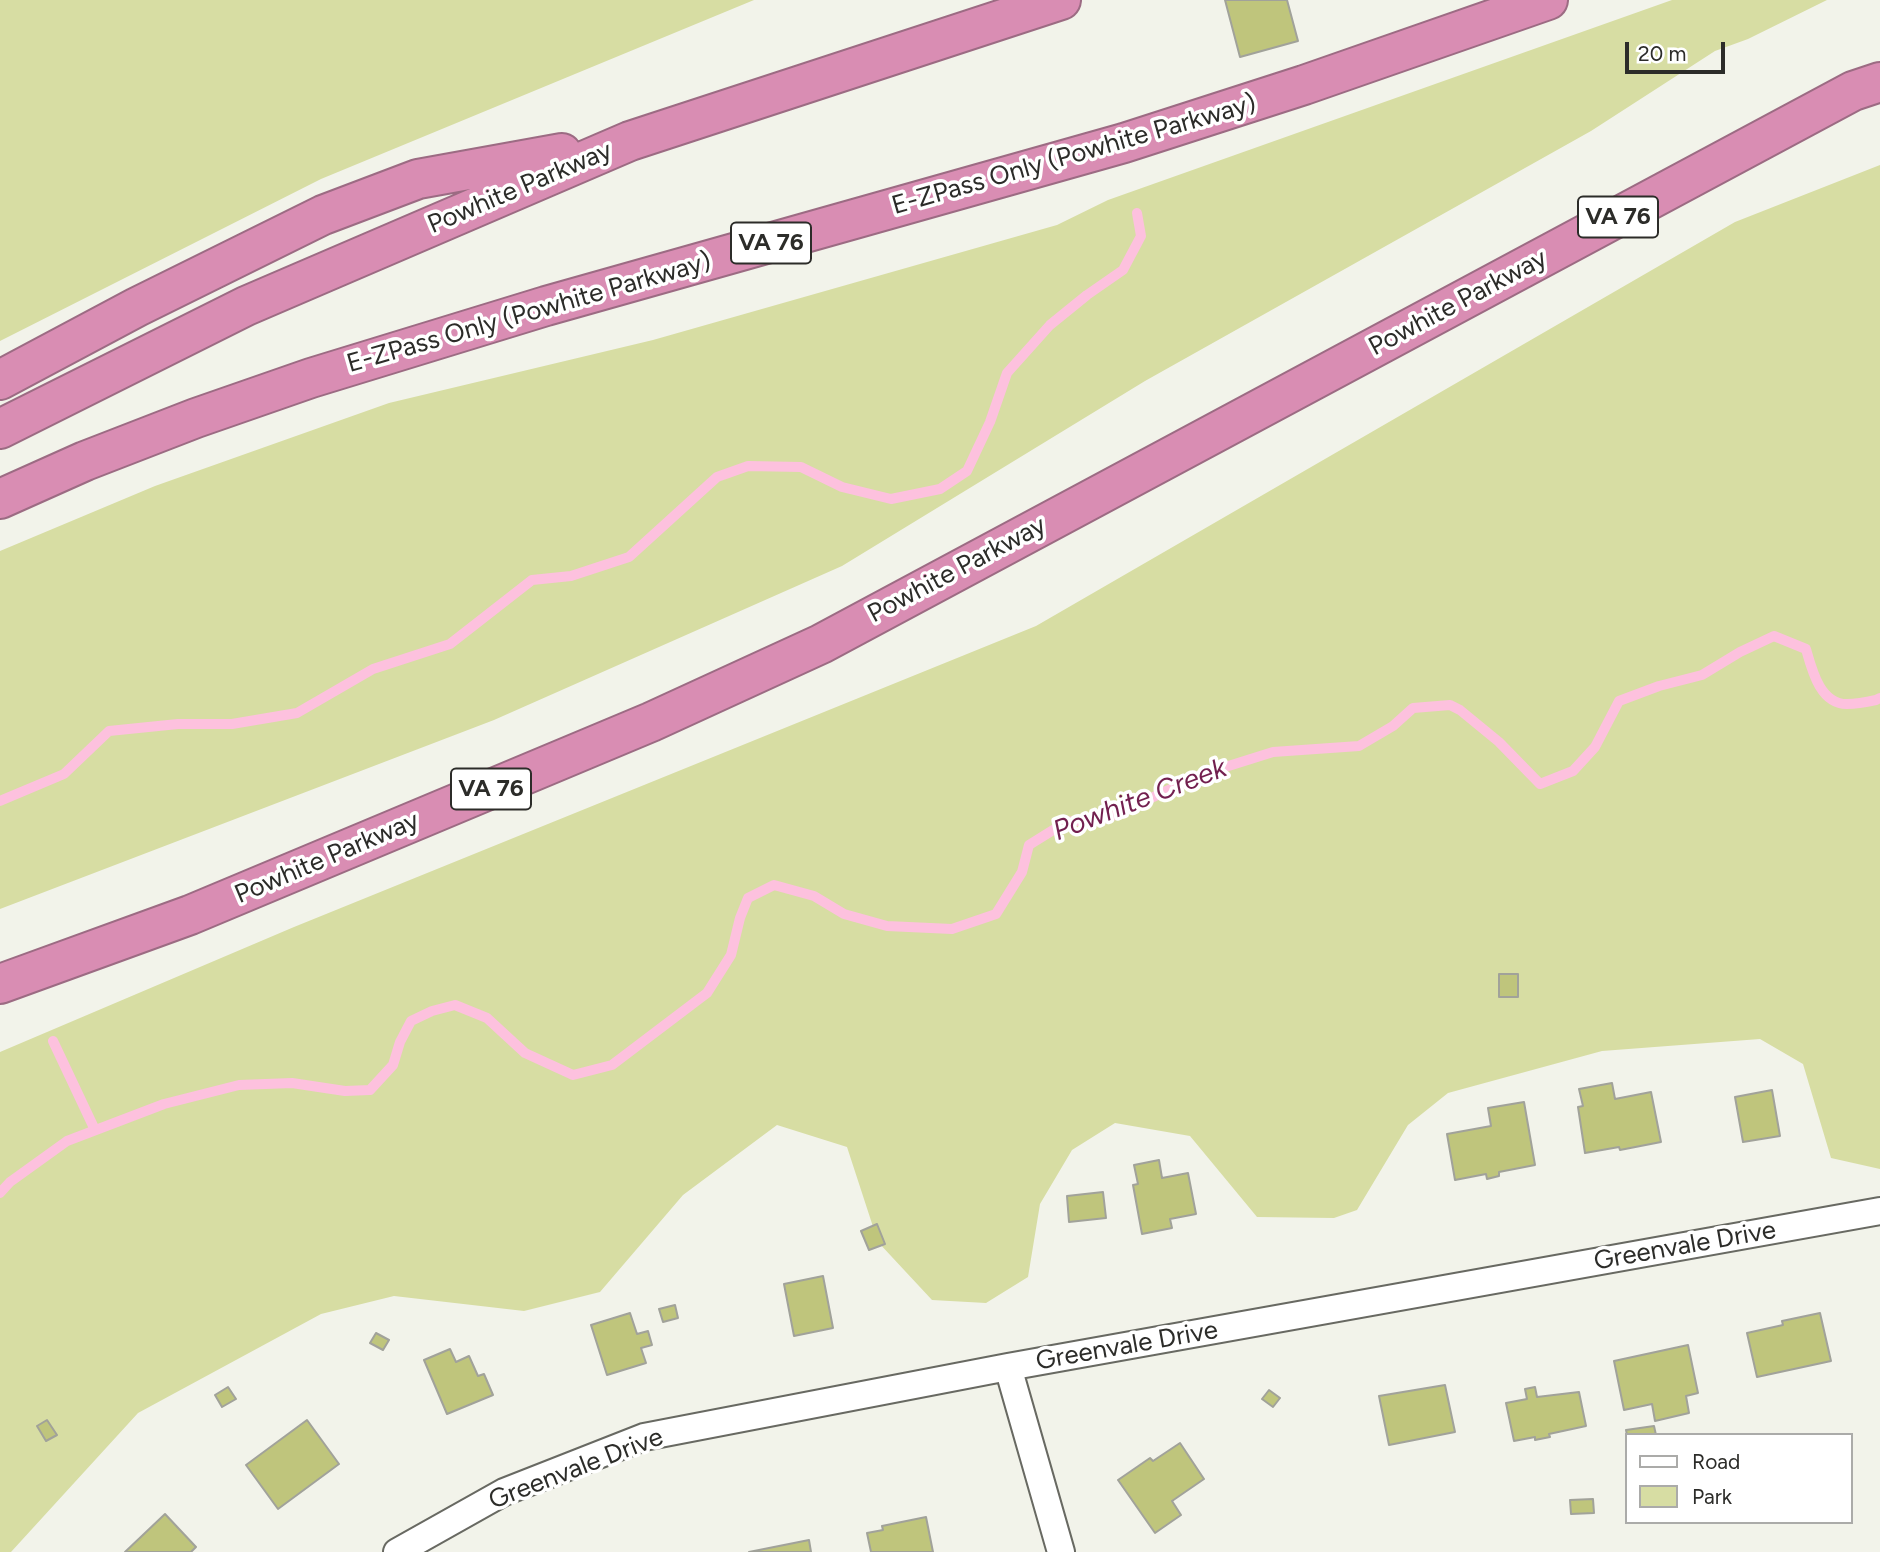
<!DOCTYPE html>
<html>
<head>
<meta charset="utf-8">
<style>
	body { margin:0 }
	#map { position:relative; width:1880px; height:1552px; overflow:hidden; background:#f2f3ea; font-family:Figtree,sans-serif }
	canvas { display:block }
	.legend { position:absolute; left:1625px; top:1433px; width:228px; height:91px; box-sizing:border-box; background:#fff; border:2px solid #ababa9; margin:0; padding:9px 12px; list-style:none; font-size:21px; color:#2c2c29 }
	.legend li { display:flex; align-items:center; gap:14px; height:35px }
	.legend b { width:35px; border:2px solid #ababa9 }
	.scale { position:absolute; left:1625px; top:42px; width:100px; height:32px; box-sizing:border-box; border:4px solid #2c2c29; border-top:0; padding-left:9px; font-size:21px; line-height:24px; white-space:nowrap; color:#2c2c29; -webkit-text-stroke:5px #fff; paint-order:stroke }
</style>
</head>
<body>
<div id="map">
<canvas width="1880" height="1552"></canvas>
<ul class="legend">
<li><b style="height:9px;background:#fff"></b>Road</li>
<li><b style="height:19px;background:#d7dda3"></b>Park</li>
</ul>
<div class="scale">20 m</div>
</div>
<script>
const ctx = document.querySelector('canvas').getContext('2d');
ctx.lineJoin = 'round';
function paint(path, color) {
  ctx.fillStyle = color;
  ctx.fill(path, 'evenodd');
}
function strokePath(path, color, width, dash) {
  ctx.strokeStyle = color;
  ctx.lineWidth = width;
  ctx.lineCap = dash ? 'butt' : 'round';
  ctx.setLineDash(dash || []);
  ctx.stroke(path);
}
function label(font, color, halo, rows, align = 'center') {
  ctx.font = font + ' Figtree,sans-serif';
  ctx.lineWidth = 7;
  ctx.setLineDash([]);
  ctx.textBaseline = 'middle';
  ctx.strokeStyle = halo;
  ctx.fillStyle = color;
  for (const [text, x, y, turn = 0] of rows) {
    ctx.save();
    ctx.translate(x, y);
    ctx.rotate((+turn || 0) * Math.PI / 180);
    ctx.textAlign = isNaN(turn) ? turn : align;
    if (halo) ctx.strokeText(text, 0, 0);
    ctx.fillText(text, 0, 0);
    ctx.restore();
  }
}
paint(new Path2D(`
	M0,0H754L321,179L0,341Z
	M1672,0H1827L1748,39L1715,51L1591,131L1145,381L842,566L494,720L0,909V551L155,486L389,403L653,340L1057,225L1108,200Z
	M1880,165V1169L1831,1158L1803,1064L1760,1039L1602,1051L1448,1093L1408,1125L1357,1210L1334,1218L1257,1217L1190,1136L1115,1123L1072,1150L1040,1204L1028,1277L986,1303L932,1300L878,1242L847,1147L777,1125L683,1195L600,1292L524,1311L394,1296L321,1314L138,1413L11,1552H0V1052L294,927L1036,626L1735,222Z`), '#d7dda3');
strokePath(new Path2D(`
	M0,801L64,774L109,731L178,724H232L297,713L373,669L450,644L532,580L571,576L629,557L717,477L748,466L801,467L842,487L891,499L940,489L967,471L990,422L1007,373L1050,325L1087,295L1123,270L1141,236L1137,213
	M53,1041L95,1130
	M0,1193L10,1182L67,1141L164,1104L239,1085L292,1083L345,1091L370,1090L393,1065L400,1042L411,1021L432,1011L455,1005L487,1018L525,1053L573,1075L612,1065L707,993L731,955L740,918L748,898L774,885L814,896L844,914L887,926L952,929L996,914L1022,872L1029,845L1066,822L1108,818L1203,774L1273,752L1359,746L1393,726L1413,708L1450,705L1460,710L1499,742L1540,784L1573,771L1595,747L1619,701L1659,686L1702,675L1740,652L1774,636L1806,649C1812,670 1820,704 1847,704C1857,704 1867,702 1876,700L1880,698`), '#fdc1de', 10);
const building = new Path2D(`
	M1225,0H1287L1298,41L1240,57Z
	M1499,974H1518V997H1499Z
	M1612,1083L1615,1099L1651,1092L1661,1142L1620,1150L1619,1147L1585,1153L1578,1107L1583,1106L1579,1089Z
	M1772,1090L1780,1136L1743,1142L1735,1097Z
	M1524,1102L1535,1165L1499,1172V1176L1487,1179L1486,1174L1455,1180L1447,1134L1491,1126L1488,1108Z
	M1159,1160L1162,1178L1188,1173L1196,1214L1170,1219L1172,1228L1142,1234L1133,1185L1138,1184L1134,1165Z
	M1103,1192L1106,1218L1069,1222L1067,1196Z
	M877,1224L885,1244L869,1250L861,1231Z
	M823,1276L833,1328L794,1336L784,1284Z
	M675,1305L678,1318L663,1322L659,1309Z
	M630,1313L637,1334L648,1331L652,1345L641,1348L646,1363L607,1375L591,1325Z
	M1820,1313L1831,1361L1757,1377L1747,1333L1783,1325L1782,1321Z
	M376,1333L389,1340L383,1350L370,1343Z
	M1688,1345L1698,1393L1686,1396L1689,1413L1655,1421L1652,1404L1624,1410L1614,1361Z
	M450,1349L456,1362L469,1356L478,1376L484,1374L493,1395L447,1414L424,1360Z
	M1445,1385L1455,1432L1389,1445L1379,1396Z
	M228,1387L236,1399L222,1407L215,1395Z
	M1535,1387L1537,1397L1579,1392L1586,1426L1549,1434L1550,1437L1535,1440V1437L1514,1441L1506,1403L1527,1399L1525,1389Z
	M1269,1390L1280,1398L1273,1407L1262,1399Z
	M47,1420L57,1435L46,1441L37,1426Z
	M307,1420L339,1464L278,1509L246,1465Z
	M1654,1426L1656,1435H1627L1626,1430Z
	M1180,1443L1204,1479L1172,1501L1181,1515L1155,1533L1118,1480L1150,1458L1153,1461Z
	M1593,1499L1594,1513L1571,1514L1570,1500Z
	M165,1514L196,1547L191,1552H125Z
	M926,1517L933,1552H871L867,1533L883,1530L882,1526Z
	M809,1540L811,1552H749Z`);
paint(building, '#bfc57c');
strokePath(building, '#a1a29a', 2);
const minor = new Path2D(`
	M1008,1367L1061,1552
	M397,1552L504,1492L644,1437L1008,1367L1880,1211`);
const motorway = new Path2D(`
	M0,380L137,307L323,215L418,179L562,153
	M0,429L246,306L630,141L1061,0
	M0,499L85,461L196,418L311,378L546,306L1124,143L1304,85L1548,0
	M0,984L190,915L651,722L821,644L1853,91L1880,82`);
strokePath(minor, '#686962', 30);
strokePath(motorway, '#9c6b83', 42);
strokePath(minor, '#fff', 26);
strokePath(motorway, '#d98db3', 38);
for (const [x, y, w] of [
	[1618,217,80],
	[771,243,80],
	[491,789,80]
]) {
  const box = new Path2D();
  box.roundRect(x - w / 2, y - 20.5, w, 41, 5);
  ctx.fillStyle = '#fff';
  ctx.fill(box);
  strokePath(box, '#2c2c29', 2);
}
label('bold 24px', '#2c2c29', null, [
	["VA 76",1618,217],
	["VA 76",771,243],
	["VA 76",491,789]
]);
label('26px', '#2c2c29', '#fff', [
	["E-ZPass Only (Powhite Parkway)",1074,155,-16],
	["Powhite Parkway",520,188,-23],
	["Powhite Parkway",1458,303,-28],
	["E-ZPass Only (Powhite Parkway)",529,313,-16],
	["Powhite Parkway",957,570,-28],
	["Powhite Parkway",327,858,-23],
	["Greenvale Drive",1685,1246,-10],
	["Greenvale Drive",1127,1346,-10],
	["Greenvale Drive",576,1469,-21]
]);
label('italic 28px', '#721f4f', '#fff', [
	["Powhite Creek",1140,800,-21]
]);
</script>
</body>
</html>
